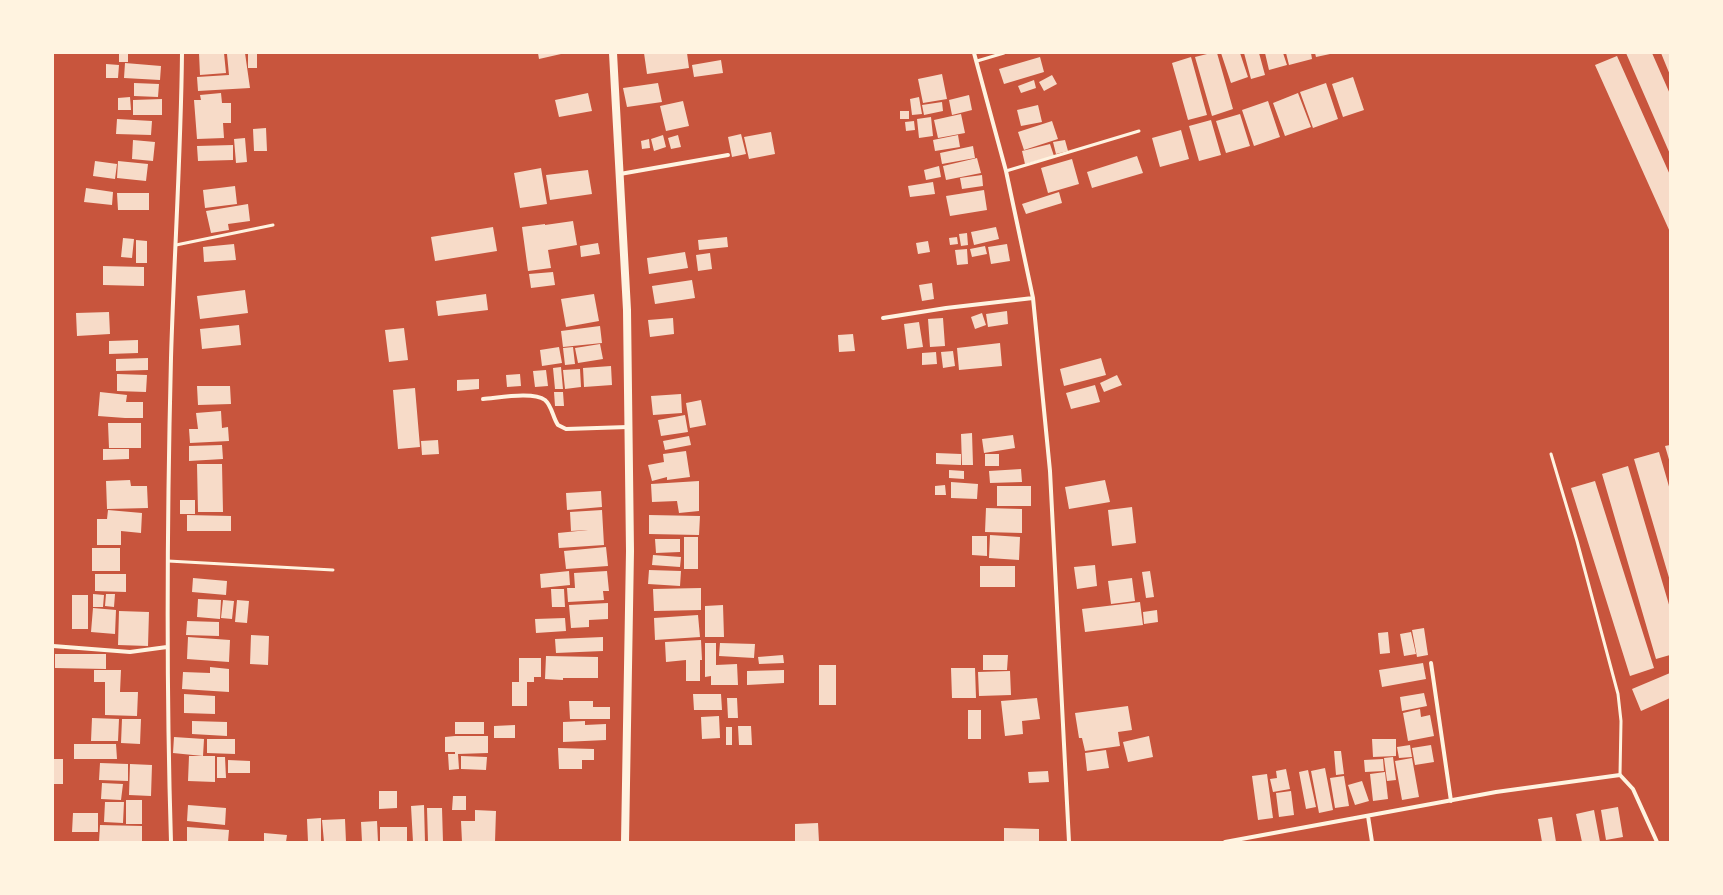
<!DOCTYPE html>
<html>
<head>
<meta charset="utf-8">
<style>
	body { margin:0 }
	#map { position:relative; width:1723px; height:895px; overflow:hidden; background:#c8553d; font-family:"Open Sans",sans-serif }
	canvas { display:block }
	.frame { position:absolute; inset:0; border:54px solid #fff3e0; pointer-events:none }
</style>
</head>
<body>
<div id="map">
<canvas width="1723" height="895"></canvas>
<div class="frame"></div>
</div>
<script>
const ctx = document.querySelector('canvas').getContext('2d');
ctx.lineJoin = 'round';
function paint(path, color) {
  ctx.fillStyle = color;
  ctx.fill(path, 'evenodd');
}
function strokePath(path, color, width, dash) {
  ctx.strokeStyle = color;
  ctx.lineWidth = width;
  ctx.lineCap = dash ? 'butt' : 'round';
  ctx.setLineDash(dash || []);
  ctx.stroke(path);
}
paint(new Path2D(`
	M119,53H128V62H119Z
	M199,53H224L226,73L200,75Z
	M240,53H245L250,88L198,91L197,77L229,75L227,54Z
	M257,53V68H248V54Z
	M538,53H561V54L539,59Z
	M644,53H687L689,68L647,74Z
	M1211,53H1217L1233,109L1212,116L1195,57Z
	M1221,53H1240L1248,77L1231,83Z
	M1244,53H1259L1265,75L1251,79Z
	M1265,53H1283L1287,65L1269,70Z
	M1286,53H1311L1312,59L1289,65Z
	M1315,53H1330V54L1316,57Z
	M1626,53H1652L1670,94V154Z
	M1661,53H1670V75Z
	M1617,56L1670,175V232L1595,65Z
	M1040,57L1044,72L1004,84L999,69Z
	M1191,57L1207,115L1188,120L1172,63Z
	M721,60L723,73L694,77L692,65Z
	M125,63L161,66L160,80L124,78Z
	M106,64L119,65L118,78H106Z
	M942,74L947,99L923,103L918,79Z
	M1052,75L1057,84L1044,91L1039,82Z
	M1353,77L1364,110L1343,117L1332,84Z
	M1034,80L1036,88L1021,93L1018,86Z
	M134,83L159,84L158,97L134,96Z
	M658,83L662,102L627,107L623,88Z
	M1326,83L1338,119L1313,128L1300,92Z
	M221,93L222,103H231V123H223L224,138L197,139L194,100H201L200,95Z
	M588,93L592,111L559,117L555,100Z
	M1298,93L1311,127L1285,136L1273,103Z
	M969,95L972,110L952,115L949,100Z
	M130,97L131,110H118V98Z
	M919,97L922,114L912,115L910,99Z
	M162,99V115H133V100Z
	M683,101L689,126L666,131L660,106Z
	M1268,101L1280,137L1254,146L1242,110Z
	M942,102L943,111L924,115L922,105Z
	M1038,105L1042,122L1021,126L1017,110Z
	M900,111H909V119H900Z
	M961,114L965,133L938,138L934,120Z
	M1240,114L1250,146L1226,153L1216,121Z
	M931,117L933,136L919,138L917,119Z
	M117,119L152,121L151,135L116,134Z
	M1211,120L1221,155L1199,161L1189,126Z
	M914,121L915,130L906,131L905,122Z
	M1052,121L1058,139L1024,150L1018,132Z
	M266,128L267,151H254L253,129Z
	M1181,130L1189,159L1160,167L1152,138Z
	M771,132L775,154L749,159L744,137Z
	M741,134L746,154L732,157L728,137Z
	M663,135L666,147L654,151L651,139Z
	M678,135L681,147L671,149L668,138Z
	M958,135L960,147L935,151L933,140Z
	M245,138L247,162L236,163L234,139Z
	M649,139L650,148L642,149L641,141Z
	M133,140L155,142L153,161L132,159Z
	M1065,140L1068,151L1056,154L1053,142Z
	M1050,144L1054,156L1025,164L1022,151Z
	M233,145V160L198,161L197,146Z
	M973,146L975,158L942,164L940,153Z
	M1137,156L1143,173L1092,188L1087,172Z
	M977,158L981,173L946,180L943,166Z
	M1072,159L1079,184L1048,193L1041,168Z
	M95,161L117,164L115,179L93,176Z
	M118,161L148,164L146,181L117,178Z
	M939,166L941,177L926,180L924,170Z
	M541,168L547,204L520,208L514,173Z
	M588,170L592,194L550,200L546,175Z
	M982,175L983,186L962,189L960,178Z
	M933,182L935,194L910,197L908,186Z
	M235,186L237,204L205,208L203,190Z
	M86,188L113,192L112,205L84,202Z
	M984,190L987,210L950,216L946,196Z
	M1059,192L1062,203L1026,214L1022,204Z
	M117,193H149V210H118Z
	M248,204L250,221L228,224L229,230L211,233L206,211Z
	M573,221L577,245L548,250L551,268L528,271L522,227L545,224V225Z
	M493,227L497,251L435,261L431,237Z
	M996,227L999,239L974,245L971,232Z
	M967,233L968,245L961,246L959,234Z
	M727,237L728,247L699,250L698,240Z
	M957,237L958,244L950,245L949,238Z
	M123,238L134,239L132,258L121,257Z
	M136,240L147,241V263H136Z
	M928,241L930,252L918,254L916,243Z
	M598,243L600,254L581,257L580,246Z
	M234,244L236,260L204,262L203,247Z
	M1007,244L1010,261L991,264L988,247Z
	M985,246L987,254L972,257L970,249Z
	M967,249L968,264L957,265L955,250Z
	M685,252L688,268L649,274L647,258Z
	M710,253L712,269L698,271L696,255Z
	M103,266L144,267V286L103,285Z
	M553,272L555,285L531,288L529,274Z
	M692,280L695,298L655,304L652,286Z
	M932,283L934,299L922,301L919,285Z
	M245,290L248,313L200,319L197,296Z
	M486,294L488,310L438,316L436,301Z
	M594,294L599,321L566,327L561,299Z
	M1007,311L1008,324L988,327L986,314Z
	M109,312L110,334L77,336L76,313Z
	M982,313L986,325L975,329L971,317Z
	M673,318L674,334L650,337L648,320Z
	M943,318L945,346L930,347L928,319Z
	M919,322L923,347L907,349L904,324Z
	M239,325L241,345L202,349L200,329Z
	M600,326L602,343L563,347L561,331Z
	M404,328L408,360L389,362L385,330Z
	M853,334L855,351L839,352L838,335Z
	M138,340V353L109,354V341Z
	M1000,343L1002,366L959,370L957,348Z
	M600,344L603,359L578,363L575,348Z
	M559,347L562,363L542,366L540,350Z
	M573,347L575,364L565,365L563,348Z
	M953,351L955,366L943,368L941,352Z
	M936,352L937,364L922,365V353Z
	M148,358V370L116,371V359Z
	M1101,358L1106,375L1064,386L1060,369Z
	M611,366L612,385L584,387L583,368Z
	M561,367L563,389H555L553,368Z
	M580,369L581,387L565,389L563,370Z
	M546,370L548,386L535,387L533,371Z
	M117,374L147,375L146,392L117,391Z
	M520,374L521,386L507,387L506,375Z
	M1117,375L1122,385L1104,392L1100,383Z
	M479,379V389L457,391V380Z
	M1095,385L1100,402L1071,409L1066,393Z
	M197,386H230L231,404L198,405Z
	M415,388L420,447L398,449L393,390Z
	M100,392L127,395L126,402H143V418H125L98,416Z
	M554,392H563L564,406H555Z
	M681,394L682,413L653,415L651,396Z
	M701,400L706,425L690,428L686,403Z
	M221,411L222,428L228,427L229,441L190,443L189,429H198L196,413Z
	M685,415L688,432L661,436L658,420Z
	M108,423H141V448H109Z
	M972,433L973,465H962L961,434Z
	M1013,435L1015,448L984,453L982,439Z
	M689,436L691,445L665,450L663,441Z
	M438,440L439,454L422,455L421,441Z
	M222,445L223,459L189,461V446Z
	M1670,445V463L1665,446Z
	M103,449H129V459L103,460Z
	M686,451L690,477L667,480V477L652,481L648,465L664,462L663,454Z
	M1659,452L1670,490V581L1634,459Z
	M936,453L961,454V465L936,464Z
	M985,454H999V466H985Z
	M197,464H222L223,512H198Z
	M1628,466L1670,608V655L1656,659L1602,474Z
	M1021,469L1022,482L990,483L989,471Z
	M949,470L964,471V479L949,478Z
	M130,480L131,486H147L148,508L107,509L106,481Z
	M1105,480L1110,502L1069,509L1065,487Z
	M699,481V511L679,513L677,501L652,502L651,484Z
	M1595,481L1654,668L1630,676L1571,488Z
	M951,482L978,484L977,499L951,498Z
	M945,485L946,495H935V486Z
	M997,486H1031V506H997Z
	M601,491L602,507L567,510L566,493Z
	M180,500H195V514H180Z
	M1132,507L1136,543L1112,546L1108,510Z
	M986,508L1022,509V533L985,532Z
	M108,510L142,513L141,533L121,531V545H97V519H107Z
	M602,510L604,545L559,548L558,533L588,530L571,531L570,512Z
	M187,515L231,516V531H187Z
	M649,515L700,516L699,535L649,534Z
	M990,535L1020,537L1019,560L989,558Z
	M972,536H987V556L972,555Z
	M684,537H698V569H684Z
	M655,539H680V552L656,553Z
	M606,547L608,566L566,569L564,551Z
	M92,548H120V571H92Z
	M653,555L681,557L680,567L652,565Z
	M1095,565L1097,586L1077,589L1074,567Z
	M980,566H1015V587H980Z
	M649,570L681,571L680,586L648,584Z
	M569,571L570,585L541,588L540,574Z
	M607,571L609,591H603L604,600L568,602L567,588H575L574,573Z
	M1150,571L1154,597L1146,598L1142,572Z
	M95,574H126V592L95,591Z
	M193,578L227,581L226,595L192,592Z
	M1132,578L1135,601L1111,604L1108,581Z
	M701,588V610L654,611L653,589Z
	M551,589H564L565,607H552Z
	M93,594L104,595L103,607H93Z
	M106,594H115L114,607L105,606Z
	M72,595H88V629H72Z
	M198,599L221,600L220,619L197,617Z
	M223,600L234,601L232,619L221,618Z
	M237,600L249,601L247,623L235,622Z
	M1140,602L1143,625L1085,632L1082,609Z
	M608,603V619L589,620V627L571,628L569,605Z
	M723,605L724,637H705V606Z
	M93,608L116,610L115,634L91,632Z
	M1157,610L1158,622L1144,624L1143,612Z
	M119,611L149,612L148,646L118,645Z
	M698,615L700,637L655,640L654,618Z
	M565,618L566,631L536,633L535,619Z
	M187,621L219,622V636L186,635Z
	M1424,628L1428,655L1417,657L1412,630Z
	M1388,632L1390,653L1380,654L1378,633Z
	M1411,632L1416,654L1404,656L1400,634Z
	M251,635L269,636L268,665L250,664Z
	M188,637L230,640L229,662L187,659Z
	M603,637V651L556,653L555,639Z
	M701,640L702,660H700V681H686V660L666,662L665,642Z
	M705,643H716V665L737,664L738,685H711V676L705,677Z
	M720,643L755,644L754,658L719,656Z
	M55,654H106V669L55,668Z
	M783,655L784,663L759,664L758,657Z
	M983,655H1008L1007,670H983Z
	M546,656L598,657V678H563V680L545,679Z
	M519,658H541V677H534V682H527V706H512V682H519Z
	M1423,663L1426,679L1382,687L1379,670Z
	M819,665H836V705H819Z
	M210,667L229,669V692L182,689L183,672L210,673Z
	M951,668H975L976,698H952Z
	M94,670H121L120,692H138L137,716L105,715V682H94Z
	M784,670V683L747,685V671Z
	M1010,671L1011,695L979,696L978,672Z
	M1670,673V698L1641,711L1632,689Z
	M1424,693L1427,706L1402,711L1400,697Z
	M184,694L215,696V714L184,713Z
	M693,694H721L722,710H694Z
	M727,698H737L738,718H728Z
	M1037,698L1040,719L1022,721L1023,734L1005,736L1001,701Z
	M569,701H593V707H610V719H570Z
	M1128,706L1132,730L1118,732L1120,746L1085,751L1082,738H1079L1075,713Z
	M1420,709L1421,717L1430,715L1434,736L1408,741L1403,713Z
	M968,710H981V739H968Z
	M719,716L720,738L702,739L701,717Z
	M92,718L119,719L118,741H91Z
	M122,719H141L140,744L121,743Z
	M192,721L227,722V736L192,734Z
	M585,721V725L606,724V740L563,742V722Z
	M455,722H484V734H455Z
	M515,725V738H494V726Z
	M738,726H751L752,745H739Z
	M726,727H732V745H726Z
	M455,736H488V753L458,754L459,769L449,770L448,754H455V752H445V737Z
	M1149,736L1153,757L1128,762L1123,742Z
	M174,737L204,739L203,756L173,753Z
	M207,739H235V754L207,753Z
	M1372,739H1396V756L1373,757Z
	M74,744H116L117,759H74Z
	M1410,745L1412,757L1399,758L1397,747Z
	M1431,745L1434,762L1415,765L1412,748Z
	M558,748L594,749V760H582V769H559Z
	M1106,750L1109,768L1087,771L1085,753Z
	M1334,751H1341L1344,774L1336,775Z
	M189,756H215V782L188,781Z
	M461,756L487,757L486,770L461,769Z
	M217,757H225L226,778H217Z
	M1393,757L1396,780L1387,781L1384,758Z
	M1412,758L1419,797L1402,800L1395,761Z
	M53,759H63V784H53Z
	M1383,759L1384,771L1365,772L1364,760Z
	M228,760L250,761V773H228Z
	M100,763L128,764V781L99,780Z
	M130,764L152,765L151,796L129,795Z
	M1325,768L1333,810L1319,813L1311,771Z
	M1286,769L1290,789L1273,792L1270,779L1277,778L1276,771Z
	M1308,770L1316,807L1306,809L1299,772Z
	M1048,771L1049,782L1029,783L1028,772Z
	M1385,772L1388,799L1373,801L1370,774Z
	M1267,774L1273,818L1258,820L1252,776Z
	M1344,776L1349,806L1335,808L1330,778Z
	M1362,781L1369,801L1355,805L1348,785Z
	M102,783L123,784L121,800L101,799Z
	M379,791H397V808L379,809Z
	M1291,791L1294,815L1279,817L1276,793Z
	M453,796H466V810H452Z
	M126,800H142V824H126Z
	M105,802H124L123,823L104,822Z
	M188,805L226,808L225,825L187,821Z
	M424,805L425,842H413L411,806Z
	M1618,807L1623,837L1606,840L1601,810Z
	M427,808H442L443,842H428Z
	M475,810L496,811L495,842H462L461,821H475Z
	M1594,810L1600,842H1582L1576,814Z
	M73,813H98V832H72Z
	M1552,817L1556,842H1542L1538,819Z
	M321,818V842H308L307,819Z
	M345,819L346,842H324L322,820Z
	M377,821L378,842H362L361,822Z
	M818,823L819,842H795V824Z
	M100,825L142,826V842H99Z
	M187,827L229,830L228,842H187Z
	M380,827H407V842H380Z
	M1004,828L1039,829V842H1004Z
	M264,833L287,835L286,842H264Z`), '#f7dbc8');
strokePath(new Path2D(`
	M977,61L1004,53
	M1006,171L1139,131
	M176,245L273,225
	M1551,454L1577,541L1618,694L1621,721L1620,775
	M168,561L333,570`), '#fff3e0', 3);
strokePath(new Path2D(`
	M974,53L1006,171L1033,298L1050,471L1069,842
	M620,174L728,155
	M883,318L946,308L1033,298
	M483,399C498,398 533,391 545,400C552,406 553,418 558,425L566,429L628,427
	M53,646L130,652L167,647
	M1431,663L1451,801
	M1368,816L1372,842
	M171,842C166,681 167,519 171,358C174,256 181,155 182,53
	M1225,842L1496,792L1620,775L1633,789L1657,842`), '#fff3e0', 4);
strokePath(new Path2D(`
	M613,53L627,310L630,551L625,842`), '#fff3e0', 8);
</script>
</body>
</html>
